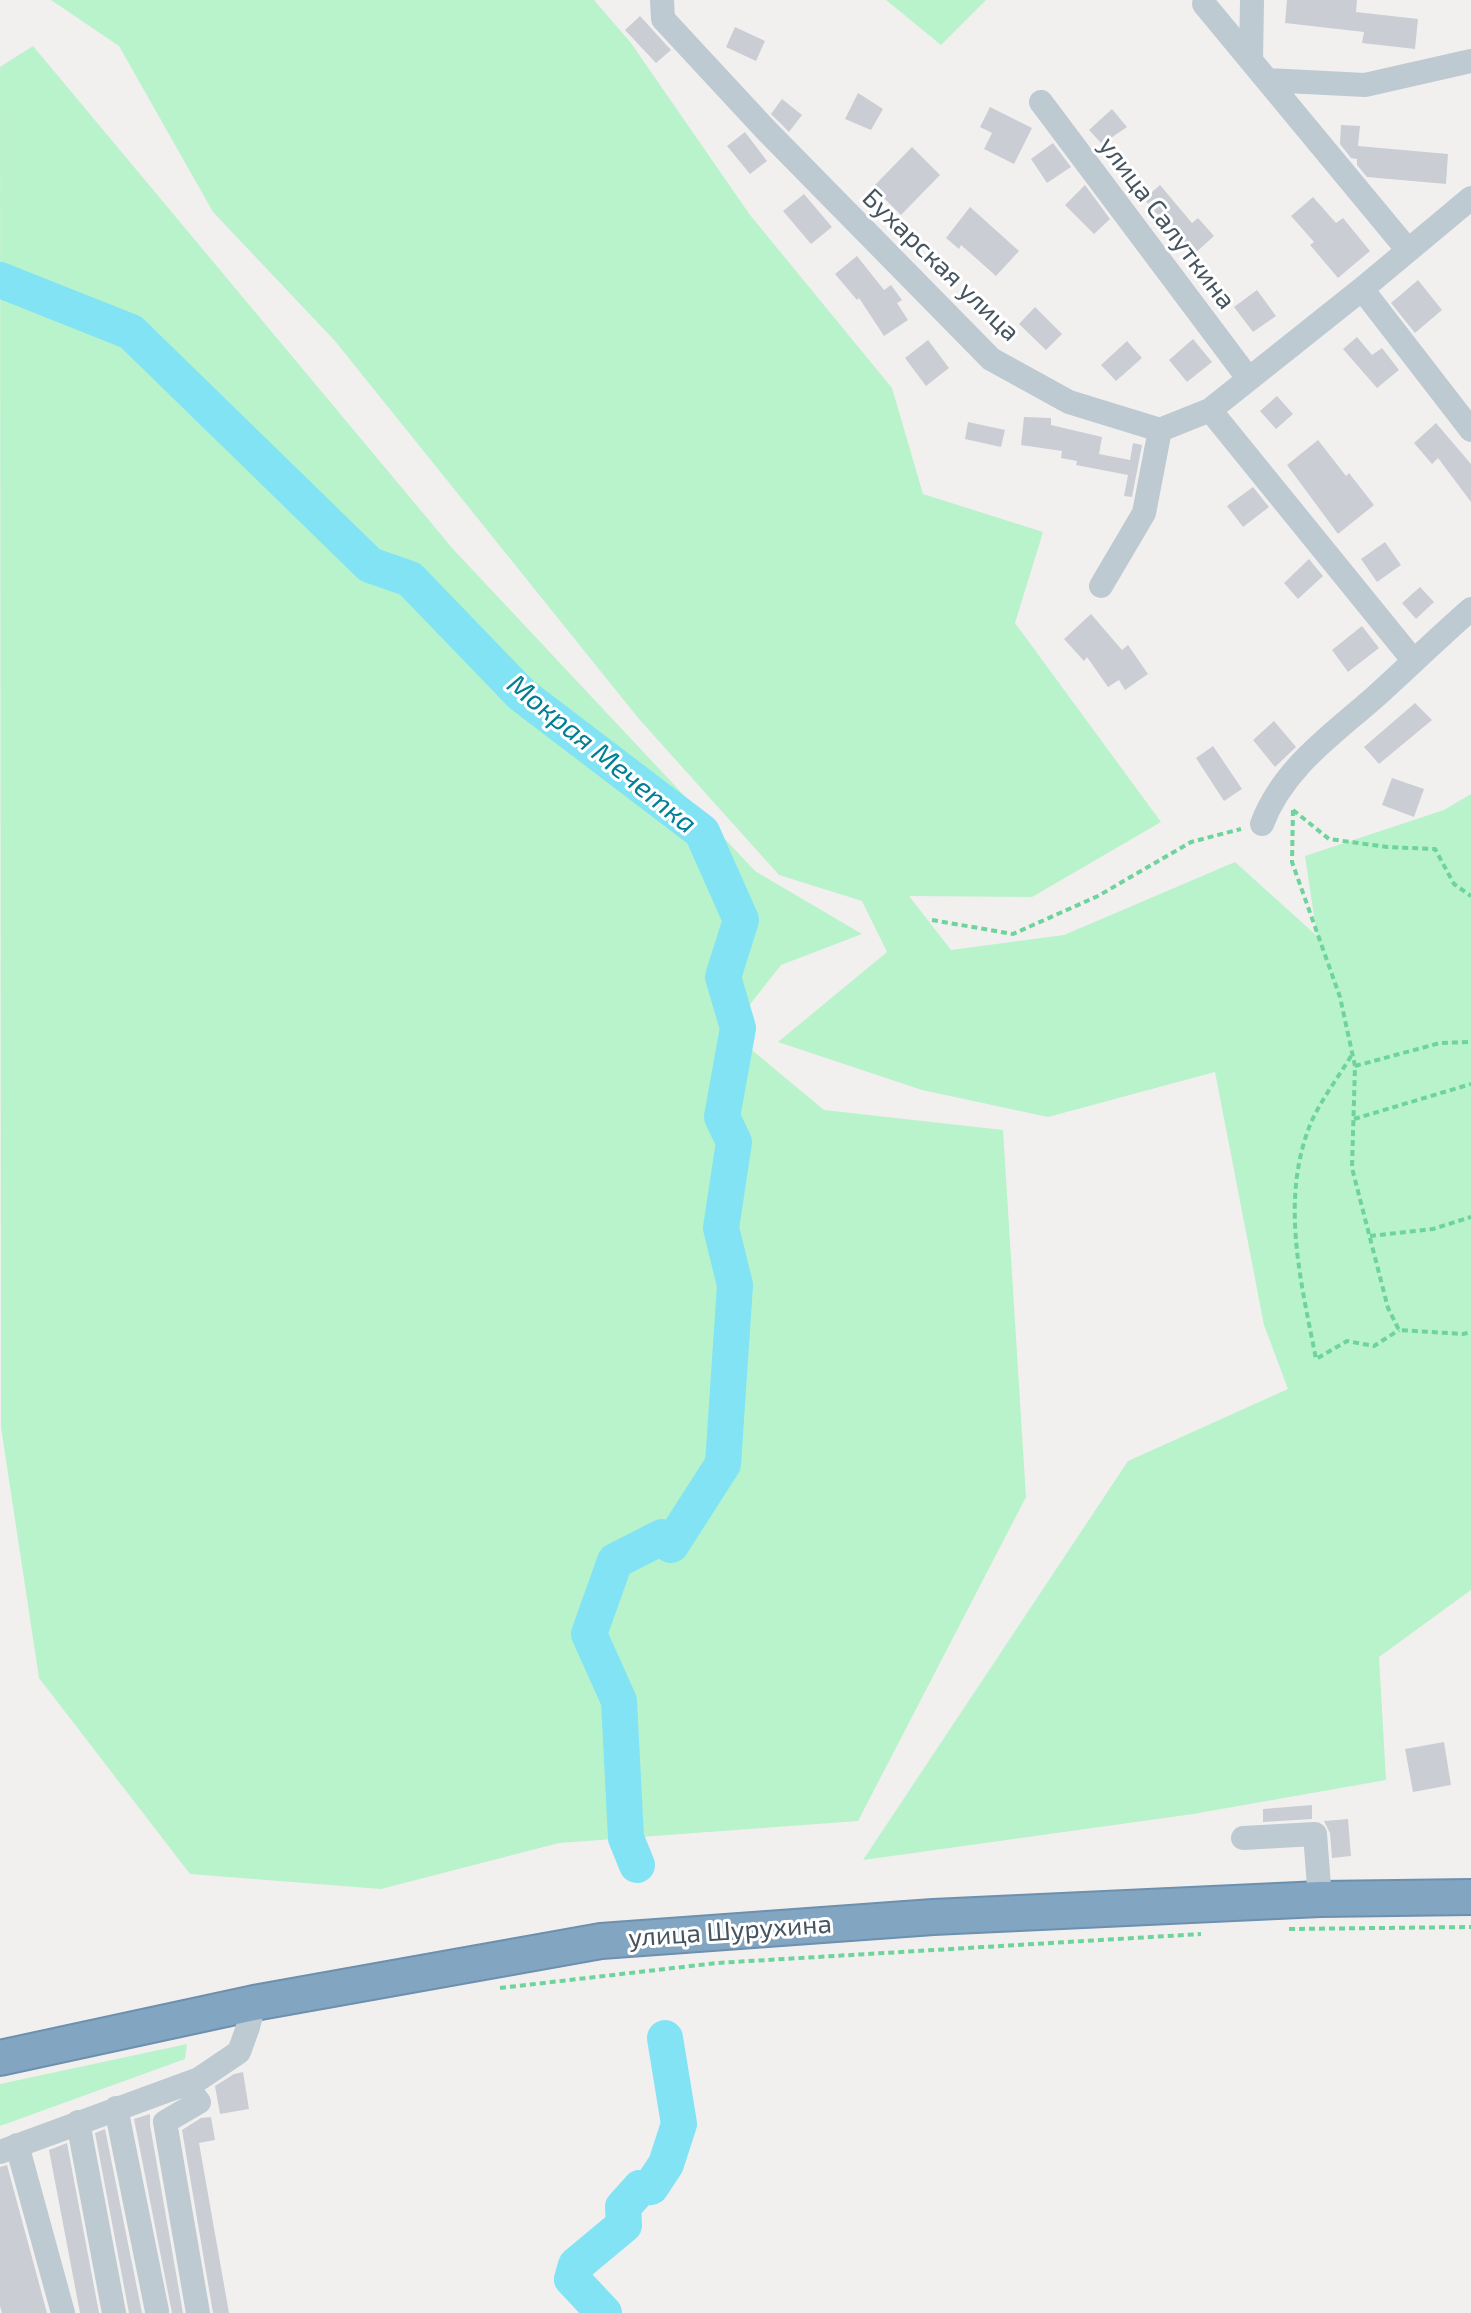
<!DOCTYPE html>
<html>
<head>
<meta charset="utf-8">
<style>
	body { margin:0 }
	canvas { display:block; background:#f2efef }
</style>
</head>
<body>
<canvas width="1471" height="2313"></canvas>
<script>
const ctx = document.querySelector('canvas').getContext('2d');
ctx.lineJoin = 'round';
function paint(path, color) {
  ctx.fillStyle = color;
  ctx.fill(path, 'evenodd');
}
function strokePath(path, color, width, dash) {
  ctx.strokeStyle = color;
  ctx.lineWidth = width;
  ctx.lineCap = dash ? 'butt' : 'round';
  ctx.setLineDash(dash || []);
  ctx.stroke(path);
}
function label(font, color, halo, rows, align = 'center') {
  ctx.font = font + ' "Exo 2",sans-serif';
  ctx.lineWidth = 6;
  ctx.setLineDash([]);
  ctx.textBaseline = 'middle';
  ctx.strokeStyle = halo;
  ctx.fillStyle = color;
  for (const [text, x, y, turn = 0] of rows) {
    ctx.save();
    ctx.translate(x, y);
    ctx.rotate((+turn || 0) * Math.PI / 180);
    ctx.textAlign = isNaN(turn) ? turn : align;
    if (halo) ctx.strokeText(text, 0, 0);
    ctx.fillText(text, 0, 0);
    ctx.restore();
  }
}
paint(new Path2D(`
	M51,0H594L631,43L750,215L892,388L923,494L1043,532L1015,623L1161,822L1032,897L909,896L951,950L1064,935L1235,862L1317,936L1305,856L1444,810L1471,794V1590L1379,1657L1386,1780L1193,1814L863,1860L1128,1461L1288,1389L1264,1325L1215,1072L1048,1117L922,1090L778,1042L887,952L862,901L779,875L639,719L335,341L213,212L119,46Z
	M886,0H986L941,45Z
	M33,46L453,549L755,871L862,934L781,965L729,1031L824,1110L1003,1130L1026,1497L858,1821L559,1843L381,1889L190,1874L39,1678L1,1427L0,67Z
	M187,2044L185,2059L0,2126V2084Z`), '#b9f3cc');
strokePath(new Path2D(`
	M0,280L131,332L370,565L410,579L522,695L702,832L741,920L723,977L738,1028L722,1117L734,1142L721,1228L735,1285L723,1464L671,1545L662,1537L615,1561L589,1634L619,1701L626,1838L637,1865
	M604,2313L572,2279L576,2265L624,2225L623,2207L640,2188L651,2187L666,2164L679,2124L665,2038`), '#82e3f4', 36);
paint(new Path2D(`
	M1287,0H1357L1356,12L1418,19L1415,49L1362,43L1364,32L1285,23Z
	M640,16L671,50L656,63L625,30Z
	M735,27L765,41L756,61L726,47Z
	M858,93L883,109L871,130L845,119Z
	M782,99L802,115L789,132L771,114Z
	M990,107L1032,128L1014,164L984,149L992,133L980,127Z
	M1112,109L1127,127L1102,144L1089,130Z
	M1341,125L1360,126L1358,146L1448,154L1446,184L1367,177L1357,165V159L1351,158L1340,144Z
	M745,132L767,161L750,174L727,146Z
	M1053,143L1071,167L1047,183L1031,159Z
	M912,147L940,175L901,215L873,187Z
	M1085,185L1110,219L1094,234L1065,205Z
	M1160,185L1192,223L1198,218L1214,236L1193,255L1144,199Z
	M804,194L832,227L811,244L783,211Z
	M1313,197L1336,223L1343,218L1370,251L1338,278L1310,245L1314,242L1291,216Z
	M970,207L1019,251L996,276L961,245L959,249L946,238Z
	M857,256L884,290L891,285L902,300L897,303L908,320L884,336L859,298L857,300L835,274Z
	M1418,280L1442,310L1415,333L1391,303Z
	M1257,290L1276,316L1253,332L1234,307Z
	M1035,307L1062,334L1046,350L1019,324Z
	M1357,337L1372,355L1382,348L1399,370L1377,388L1343,349Z
	M1193,339L1212,362L1187,382L1169,360Z
	M928,340L949,368L926,386L905,358Z
	M1127,341L1142,358L1116,381L1101,365Z
	M1277,396L1293,414L1276,429L1260,411Z
	M1024,417L1051,418V425L1102,437L1099,454L1130,460L1133,443L1142,445L1132,497L1124,496L1128,475L1076,465L1077,461L1061,458L1062,451L1021,445Z
	M968,422L1005,430L1001,447L965,439Z
	M1436,423L1471,464V502L1438,458L1432,464L1414,443Z
	M1318,440L1346,476L1349,473L1374,505L1338,534L1287,465Z
	M1253,487L1269,507L1243,527L1227,506Z
	M1385,542L1401,565L1377,582L1361,559Z
	M1309,559L1323,576L1298,599L1284,583Z
	M1420,587L1434,602L1416,619L1402,603Z
	M1091,614L1122,650L1128,645L1148,674L1125,690L1119,680L1108,687L1087,657L1084,661L1064,639Z
	M1362,626L1379,648L1348,672L1332,650Z
	M1415,703L1432,720L1379,764L1364,747Z
	M1274,721L1296,747L1275,767L1253,740Z
	M1213,746L1242,789L1224,801L1196,758Z
	M1392,778L1424,789L1414,817L1382,805Z
	M1444,1742L1451,1785L1413,1792L1405,1749Z
	M1312,1805V1819L1263,1822V1809Z
	M1348,1819L1351,1856L1332,1858L1330,1833L1324,1821Z
	M243,2072L249,2109L220,2114L215,2086L234,2074Z
	M150,2114V2125L183,2313H172L134,2119Z
	M211,2117L215,2140L199,2143L229,2313H213L182,2130L201,2118Z
	M105,2129L142,2313H129L95,2133Z
	M67,2143L99,2313H80L49,2150Z
	M7,2165L47,2313H2L0,2306V2167Z`), '#caced4');
const highway = new Path2D(`
	M0,2058L254,2003L601,1941L933,1917L1320,1899L1471,1897`);
strokePath(highway, '#6d90ae', 38);
strokePath(new Path2D(`
	M1293,810L1292,862L1340,997L1355,1066L1352,1168L1388,1308L1399,1330L1463,1334L1471,1332
	M1293,810L1329,839L1387,847L1435,849L1454,884L1471,896
	M932,920L1013,934L1098,896L1191,842L1241,829
	M1351,1056C1338,1078 1320,1101 1310,1125C1280,1201 1301,1282 1316,1359L1347,1341L1374,1346L1399,1330
	M1355,1066L1440,1043L1471,1042
	M1354,1119L1471,1084
	M1370,1236L1433,1229L1471,1217
	M1289,1929L1471,1927
	M500,1988L717,1963L1201,1934`), '#6ed49c', 4, [6, 4]);
strokePath(new Path2D(`
	M662,0L663,19L766,130L991,359L1069,402L1160,430L1210,410L1362,289L1471,198
	M1204,4L1407,249
	M1251,61L1252,0
	M1267,80L1365,85L1471,61
	M1041,102L1248,378
	M1362,289L1471,430
	M1210,410L1413,660
	M1101,586L1144,513L1160,430
	M1262,824C1283,768 1332,735 1375,697C1407,668 1438,638 1471,609
	M1243,1838L1315,1834L1320,1899
	M185,2084L199,2102L165,2122L198,2313
	M116,2108L157,2311
	M78,2122L114,2313
	M17,2145L63,2313
	M0,2152L199,2079L239,2052L248,2027L254,2003`), '#becad2', 24);
strokePath(highway, '#82a5c2', 34);
label('26px', '#45545e', '#fff', [
	["улица Салуткина",1167,223,53],
	["Бухарская улица",941,265,44],
	["улица Шурухина",730,1931,-4]
]);
label('italic 28px', '#037f95', '#fff', [
	["Мокрая Мечетка",602,754,39]
]);
</script>
</body>
</html>
